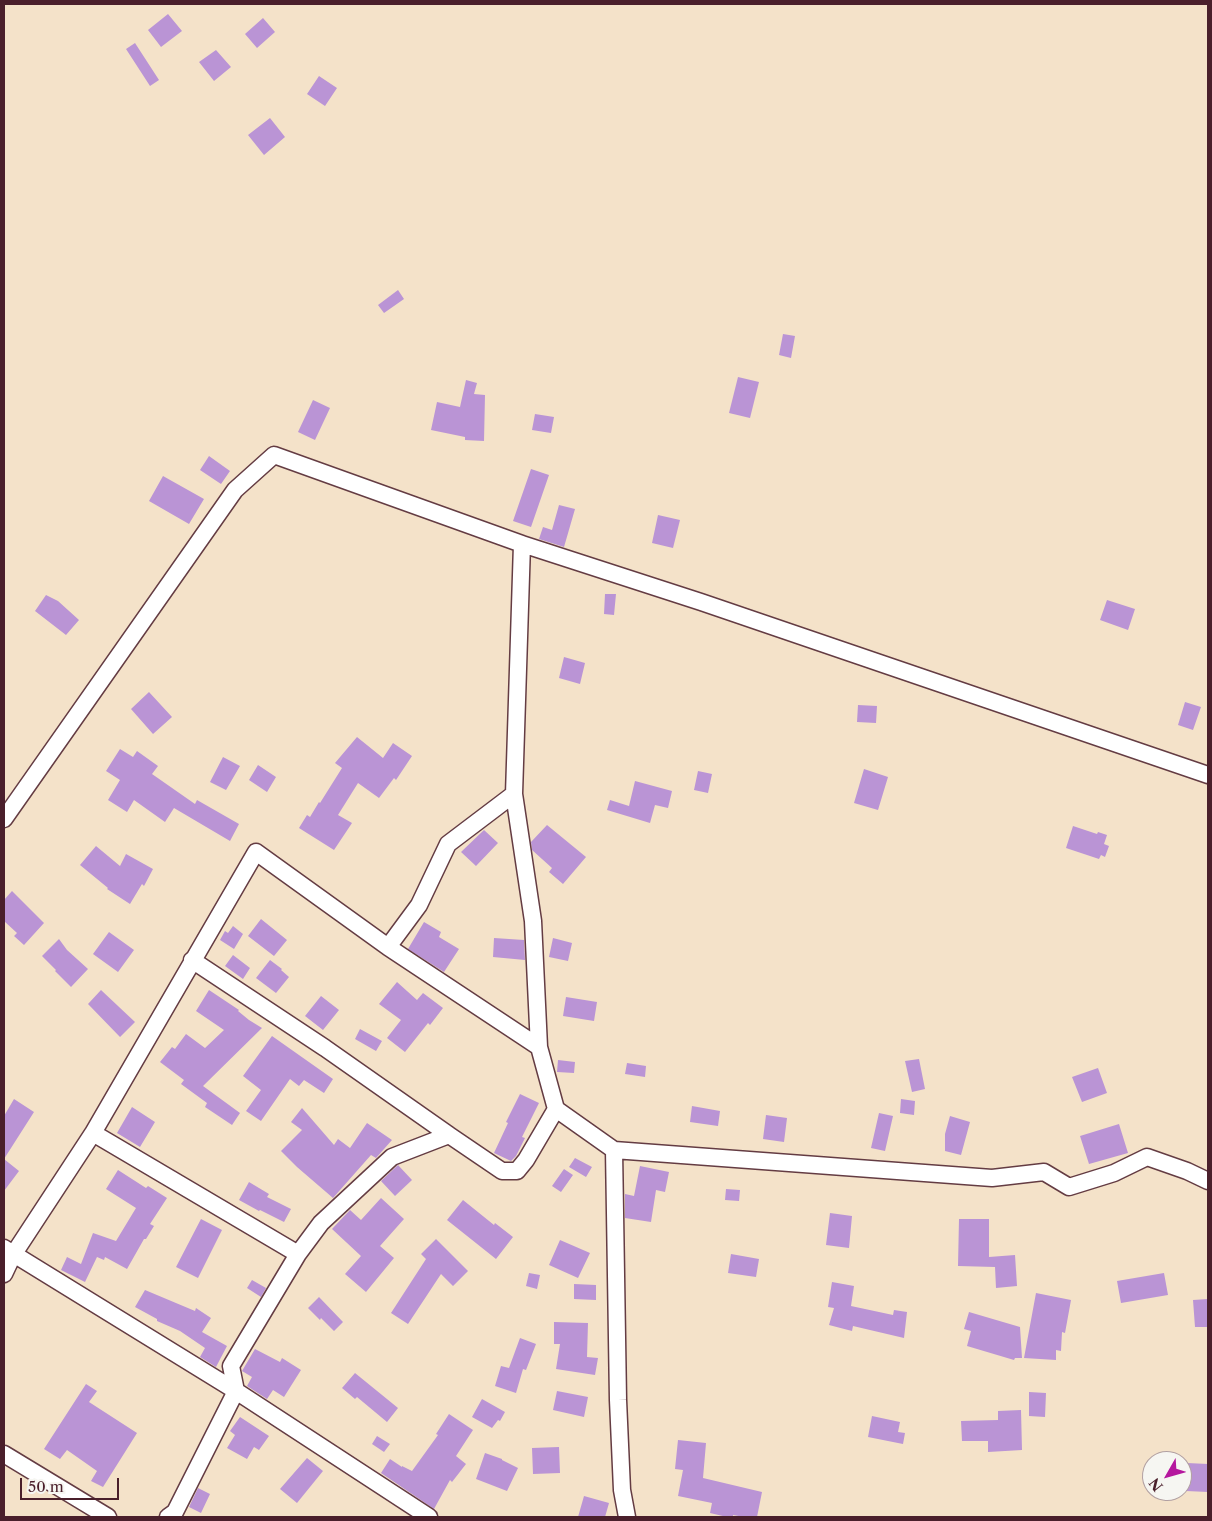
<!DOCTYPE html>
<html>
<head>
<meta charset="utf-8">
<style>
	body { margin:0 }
	#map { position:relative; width:1212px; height:1521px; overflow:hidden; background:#f4e2c9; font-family:"Libre Caslon Text",serif }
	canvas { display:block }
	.frame { position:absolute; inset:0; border:5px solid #4a1f2b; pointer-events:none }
	.north { position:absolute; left:1142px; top:1451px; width:50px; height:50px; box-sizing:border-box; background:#f6f6f2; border:1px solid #b1a0a2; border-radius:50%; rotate:232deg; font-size:14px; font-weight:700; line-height:20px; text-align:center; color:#4a1f2b }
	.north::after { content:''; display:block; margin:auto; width:18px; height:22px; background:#b5179e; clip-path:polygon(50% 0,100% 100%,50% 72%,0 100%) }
	.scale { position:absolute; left:20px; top:1478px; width:99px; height:22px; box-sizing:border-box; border:2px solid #4a1f2b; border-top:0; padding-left:6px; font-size:15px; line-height:18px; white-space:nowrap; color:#4a1f2b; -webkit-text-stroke:4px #f6f6f2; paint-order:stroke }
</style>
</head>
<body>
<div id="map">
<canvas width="1212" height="1521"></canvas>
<div class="frame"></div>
<div class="north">N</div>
<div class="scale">50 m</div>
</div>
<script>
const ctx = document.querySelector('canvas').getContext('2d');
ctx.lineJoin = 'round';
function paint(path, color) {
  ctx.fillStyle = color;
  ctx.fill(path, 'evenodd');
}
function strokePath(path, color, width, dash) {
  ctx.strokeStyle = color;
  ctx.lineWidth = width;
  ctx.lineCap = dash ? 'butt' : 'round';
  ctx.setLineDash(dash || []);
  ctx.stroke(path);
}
paint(new Path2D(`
	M168,14L182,31L161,47L148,30Z
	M263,18L275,32L257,48L245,34Z
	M135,43L159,80L150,86L126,49Z
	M216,50L231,67L214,81L199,62Z
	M319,76L337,88L325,106L307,94Z
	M270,118L285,137L264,155L248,135Z
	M398,290L404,299L384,313L378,305Z
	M783,334L795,336L791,358L779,355Z
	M738,377L759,382L750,418L729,413Z
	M466,380L477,383L474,394L485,395L484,441L465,440V437L431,430L437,402L460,407Z
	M313,400L330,408L315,440L298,432Z
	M535,414L554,417L551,433L532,430Z
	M209,456L230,471L221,484L200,470Z
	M531,469L549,475L531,527L513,521Z
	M163,476L204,499L189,524L149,501Z
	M559,505L575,509L564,547L539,539L543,527L552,530Z
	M658,515L680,520L673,548L652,543Z
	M605,594H616L614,615L604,614Z
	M46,595L58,601L79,620L66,635L35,611Z
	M1107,600L1135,609L1128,630L1100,620Z
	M564,657L585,663L580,684L559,678Z
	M149,692L172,717L153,734L131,709Z
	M1185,702L1201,707L1193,730L1178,725Z
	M858,705L877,706L876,723L857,722Z
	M357,737L383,758L393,743L412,756L396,780L394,778L379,798L358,783L338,815L352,823L334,850L299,828L307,815L310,817L319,802L320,803L342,768L335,763Z
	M120,749L133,757L137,751L158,766L152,774L195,804L197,800L239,824L230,841L174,808L165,822L134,800L127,812L108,800L120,780L106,771Z
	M223,757L240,766L226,790L210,782Z
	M258,765L276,777L267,792L249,780Z
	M864,769L888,777L878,810L854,803Z
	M698,771L712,774L708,793L694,790Z
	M635,781L672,791L668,808L655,805L650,823L607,810L610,800L629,806Z
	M547,825L586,857L563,884L549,872L552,868L532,850L531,842Z
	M1073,826L1097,834L1098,832L1107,835L1104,844L1109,846L1105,857L1101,855L1099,859L1066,848Z
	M484,830L498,843L476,866L461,852Z
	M96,846L120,866L126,854L153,869L144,886L142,884L130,904L107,889L108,888L80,865Z
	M12,891L44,923L24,945L14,936L17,933L4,921V900Z
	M261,919L287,940L274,956L248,936Z
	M424,922L441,932L439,937L459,949L444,972L408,949Z
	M233,926L243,934L234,949L220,940L225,931L228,933Z
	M109,932L134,950L118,972L93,954Z
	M494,938L524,940L525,960L493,957Z
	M553,938L572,943L568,961L549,957Z
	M59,939L67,950L88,969L71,987L55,971L56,970L42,956Z
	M233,955L250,968L243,979L225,966Z
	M270,960L282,969L281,970L289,977L276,993L256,978Z
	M397,982L417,1000L423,993L443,1008L430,1025L428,1023L405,1052L387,1038L401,1020L379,1004Z
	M101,990L135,1022L120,1037L88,1004Z
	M209,990L239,1010L238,1011L249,1020L262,1028L203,1086L240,1113L232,1125L205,1107L207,1103L181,1084L184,1080L160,1062L172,1047L175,1049L186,1034L205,1048L224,1030L196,1011Z
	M321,996L339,1010L323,1030L305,1016Z
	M566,997L597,1002L594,1021L563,1016Z
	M360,1029L382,1041L376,1051L355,1039Z
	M272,1036L333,1079L324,1093L304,1080L299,1086L290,1079L261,1121L246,1111L261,1090L243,1076Z
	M919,1059L925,1089L912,1092L905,1061Z
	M558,1060L575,1062L574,1073L557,1072Z
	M627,1063L646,1066L645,1077L625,1074Z
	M1098,1068L1107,1093L1082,1102L1072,1077Z
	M520,1094L539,1103L522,1137L525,1138L516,1156L511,1161L494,1153L508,1123L506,1122Z
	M14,1099L34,1112L4,1159L19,1171L4,1191V1116Z
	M901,1099L915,1101L914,1115L900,1113Z
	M692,1106L720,1111L718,1126L690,1122Z
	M132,1107L155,1122L140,1147L117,1133Z
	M302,1108L334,1145L338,1139L350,1148L367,1123L392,1140L376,1158L371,1155L333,1198L297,1167L281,1151L302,1130L291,1122Z
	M879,1113L893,1116L885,1151L871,1148Z
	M766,1115L787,1118L784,1142L763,1139Z
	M950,1116L970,1122L961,1155L945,1151V1134Z
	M1119,1124L1128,1153L1089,1164L1080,1136Z
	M575,1158L592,1167L586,1177L569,1167Z
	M398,1165L412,1180L395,1196L381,1181Z
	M640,1166L669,1172L665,1192L656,1190L651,1222L625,1218V1194L634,1196Z
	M564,1169L573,1175L561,1192L552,1186Z
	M118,1170L146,1188L148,1186L167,1198L150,1224L154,1226L146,1239H144L127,1269L105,1257L104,1260L97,1257L85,1282L61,1270L67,1257L81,1264L93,1233L116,1241L136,1208L106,1189Z
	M249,1182L269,1194L267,1197L291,1209L284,1222L260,1210L259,1211L239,1200Z
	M726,1189L740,1190L739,1201L725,1200Z
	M381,1198L404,1219L380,1246L394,1258L366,1292L345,1274L361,1256L332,1229L350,1210L361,1220Z
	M463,1200L494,1225L495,1223L513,1237L496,1259L447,1220Z
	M830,1213L852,1216L849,1248L826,1245Z
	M201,1219L222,1230L198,1278L176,1267Z
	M959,1219H989V1257L1015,1255L1017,1286L996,1288L995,1267L958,1266Z
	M436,1239L468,1271L453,1286L441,1274L408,1324L391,1313L426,1259L421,1254Z
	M560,1240L590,1253L578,1278L549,1265Z
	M731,1254L759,1259L756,1277L728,1273Z
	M529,1273L540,1275L537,1289L526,1286Z
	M1164,1273L1168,1295L1121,1303L1117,1281Z
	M252,1280L266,1288L261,1297L247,1288Z
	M832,1282L854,1286L851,1306L893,1315L894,1310L907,1312L904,1338L853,1326L852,1331L829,1325L834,1308L828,1307Z
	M574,1284L596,1285V1300L574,1299Z
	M145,1290L195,1311L196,1308L211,1318L202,1332L227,1346L216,1367L200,1357L205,1348L180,1331L157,1321V1319L135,1307Z
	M1036,1293L1071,1300L1065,1333L1062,1332L1061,1351L1056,1350V1360L1024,1358Z
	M319,1297L343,1322L334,1331L321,1318L320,1320L308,1308Z
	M1208,1299V1327H1195L1193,1300Z
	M969,1312L1020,1327L1022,1358H1015L1014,1360L967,1346L971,1331L964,1329Z
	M554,1322L588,1323L587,1357L598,1358L595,1375L556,1369L560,1344H554Z
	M520,1338L536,1344L526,1370L523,1369L516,1393L495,1386L501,1366L509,1368Z
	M255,1349L280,1362L282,1358L301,1370L284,1397L273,1390L267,1399L247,1386L252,1377L242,1371Z
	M355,1373L398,1408L387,1422L357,1397L355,1399L342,1388Z
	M86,1384L97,1391L89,1402L137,1433L103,1487L91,1481L97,1471L67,1450L60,1459L44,1449Z
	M557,1391L588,1397L584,1417L553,1410Z
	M1029,1392L1046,1393L1045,1417L1029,1416Z
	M482,1399L505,1412L500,1421L498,1420L492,1428L472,1417Z
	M1021,1410L1022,1450L988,1452V1441H962L961,1421L998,1420V1411Z
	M449,1414L473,1430L456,1456L466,1464L452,1482L450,1480L434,1509L381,1473L390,1459L402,1467V1466L412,1471L438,1435L436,1434Z
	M872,1416L900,1422L898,1432L905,1433L903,1444L868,1437Z
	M240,1417L269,1436L259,1450L254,1447L247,1459L227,1448L235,1435L230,1431Z
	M377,1436L390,1444L384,1452L372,1444Z
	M678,1440L706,1443L703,1478L762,1492L757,1517H744L733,1515V1517H727L710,1513L712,1503L678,1496L683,1470L675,1469Z
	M559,1447L560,1473L533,1474L532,1448Z
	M485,1453L502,1459V1460L518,1468L507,1491L476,1479Z
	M307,1458L323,1471L297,1503L280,1489Z
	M1187,1463L1208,1464V1492L1186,1491Z
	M198,1488L210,1494L201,1513L189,1507Z
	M584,1496L609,1503L605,1517H578Z`), '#ba94d5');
const minor = new Path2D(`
	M4,819L235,490L274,455L522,544
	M388,947L419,905L448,844L514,794
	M192,960L325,1048L449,1135L392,1157L321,1223L298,1254L231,1366L236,1391L429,1517
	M93,1133L256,852L388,947L539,1047
	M449,1135L502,1171H517L526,1160L556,1109
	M614,1150L992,1178L1044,1172L1069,1187L1114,1173L1147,1157L1187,1171L1208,1181
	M4,1248L236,1391L175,1512L168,1517
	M4,1274L13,1255L93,1133L298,1254
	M4,1454L108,1517
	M627,1517L622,1490L618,1400L614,1150L556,1109L539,1047L533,921L514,794L522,544L701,602L1208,775`);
strokePath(minor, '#643c43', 19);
strokePath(minor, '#fff', 16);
</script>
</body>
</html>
